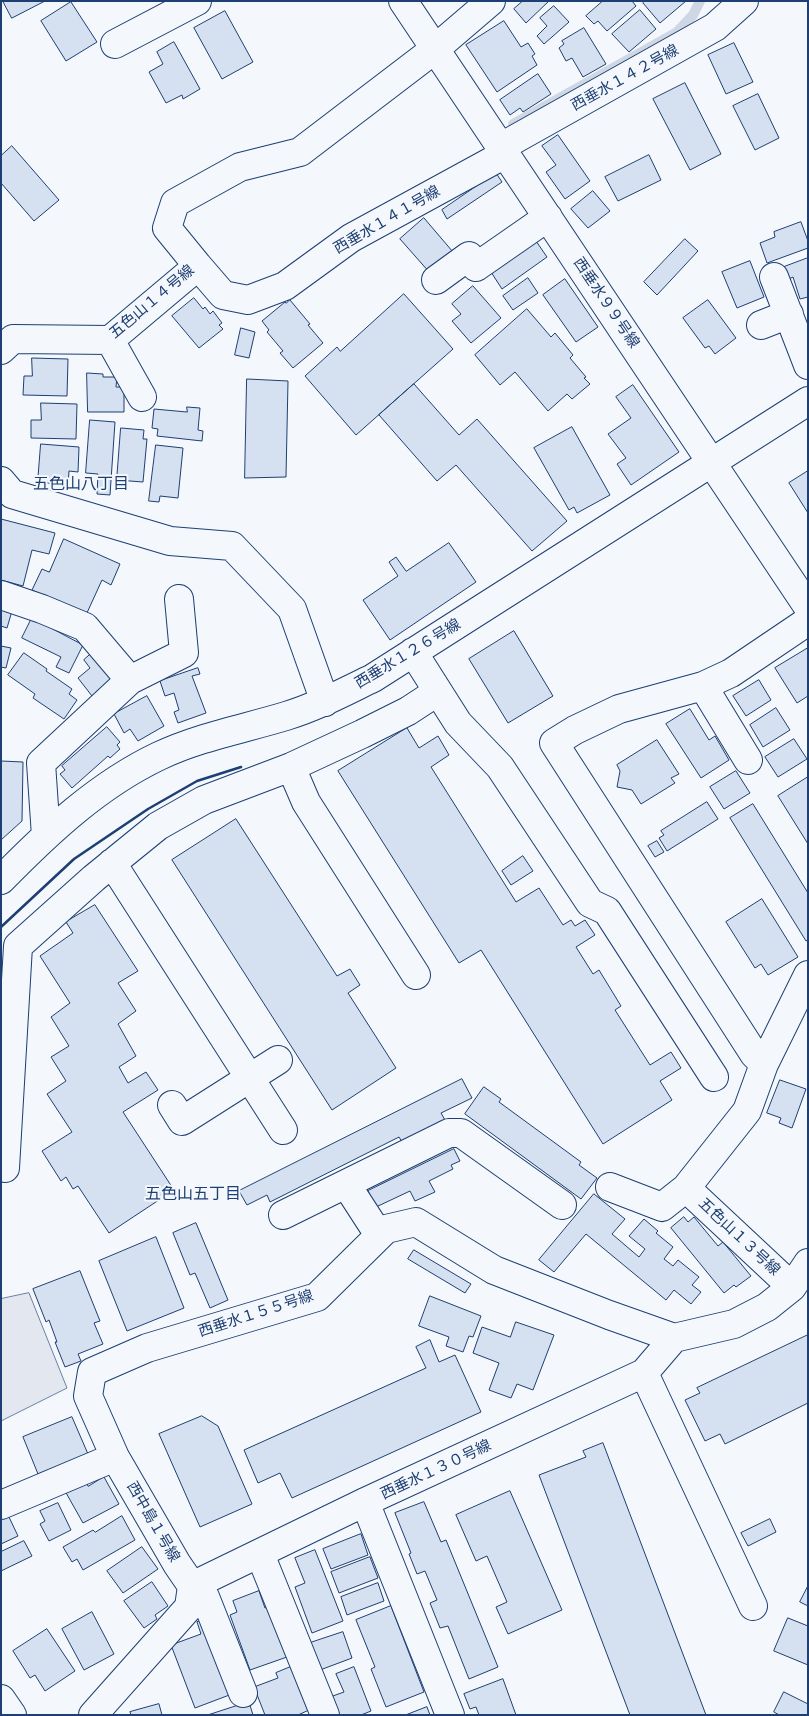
<!DOCTYPE html>
<html>
<head>
<meta charset="utf-8">
<style>
	body { margin:0 }
	#map { position:relative; width:809px; height:1716px; overflow:hidden; background:#f4f7fb; font-family:"Libre Baskerville",serif }
	canvas { display:block }
	.frame { position:absolute; inset:0; border:2px solid #1d3f73; pointer-events:none }
</style>
</head>
<body>
<div id="map">
<canvas width="809" height="1716"></canvas>
<div class="frame"></div>
</div>
<script>
const ctx = document.querySelector('canvas').getContext('2d');
ctx.lineJoin = 'round';
function paint(path, color) {
  ctx.fillStyle = color;
  ctx.fill(path, 'evenodd');
}
function strokePath(path, color, width, dash) {
  ctx.strokeStyle = color;
  ctx.lineWidth = width;
  ctx.lineCap = dash ? 'butt' : 'round';
  ctx.setLineDash(dash || []);
  ctx.stroke(path);
}
function label(font, color, halo, rows, align = 'center') {
  ctx.font = font + ' "Libre Baskerville","Noto Sans JP",serif';
  ctx.lineWidth = 4;
  ctx.setLineDash([]);
  ctx.textBaseline = 'middle';
  ctx.strokeStyle = halo;
  ctx.fillStyle = color;
  for (const [text, x, y, turn = 0] of rows) {
    ctx.save();
    ctx.translate(x, y);
    ctx.rotate((+turn || 0) * Math.PI / 180);
    ctx.textAlign = isNaN(turn) ? turn : align;
    if (halo) ctx.strokeText(text, 0, 0);
    ctx.fillText(text, 0, 0);
    ctx.restore();
  }
}
const parking = new Path2D(`
	M29,1293L67,1388L1,1421V1299Z`);
paint(parking, '#e3e8f0');
strokePath(parking, '#687fa3', 1);
strokePath(new Path2D(`
	M513,124L677,32L693,15L700,1`), '#cfd7e4', 10);
const building = new Path2D(`
	M3,1H45L12,18Z
	M523,1H549L526,23L514,9Z
	M603,1H632L636,6L607,31L598,21L594,24L586,16Z
	M645,1H686L660,23L643,3Z
	M71,2L97,42L66,61L41,21Z
	M554,6L569,22L544,44L537,36L547,26L540,18Z
	M640,10L656,29L629,52L612,34Z
	M225,11L253,62L222,79L194,28Z
	M504,21L521,47L528,43L535,54L532,56L537,65L497,92L466,45Z
	M584,28L606,64L583,77L572,58L566,61L559,48L564,44L562,41Z
	M174,42L200,89L183,99L182,95L166,103L149,72L163,64L157,52Z
	M734,43L753,82L726,94L708,55Z
	M538,74L551,94L523,112L520,108L510,115L500,100Z
	M685,83L721,154L690,170L653,99Z
	M758,94L779,138L755,150L733,106Z
	M558,135L590,181L565,199L546,172L556,165L542,146Z
	M12,146L59,200L34,221L1,183V156Z
	M649,155L661,180L618,201L605,177Z
	M496,173L502,182L447,219L442,210Z
	M593,191L610,211L588,228L571,209Z
	M424,218L453,252L430,273L400,239Z
	M801,222L808,241V248L767,263L760,243L775,237L774,232Z
	M685,239L698,251L657,295L644,282Z
	M536,241L547,257L502,289L491,272Z
	M808,258V297L800,299L793,277L789,279L784,267Z
	M750,261L764,297L737,308L722,272Z
	M528,278L538,293L513,310L503,296Z
	M565,279L598,327L576,342L543,295Z
	M473,286L501,318L471,343L452,321L461,314L452,304Z
	M404,294L453,349L356,435L305,376L337,347L340,351Z
	M194,298L203,309L205,307L210,314L213,311L222,323L219,325L223,329L199,348L172,316Z
	M290,300L310,324L308,325L323,343L293,368L280,353L283,351L267,332L269,330L262,321L285,302L286,303Z
	M708,300L736,338L715,354L709,346L705,348L683,318Z
	M527,309L551,337L555,333L573,355L570,358L586,377L584,378L590,384L572,399L567,394L548,411L515,372L500,385L475,355Z
	M241,328L255,332L249,358L235,355Z
	M32,358L68,359L67,396L23,395L24,376H32Z
	M87,373L103,374V377H117L116,387H124V412H88Z
	M247,379L288,381L286,477L245,478Z
	M414,384L459,435L477,419L567,521L532,551L456,465L437,481L379,415Z
	M633,385L679,452L631,485L617,464L626,458L608,434L631,418L616,397Z
	M41,403L77,404L76,439L31,438V420H41Z
	M187,407L200,408L198,430L203,431L202,441L157,436L158,429L152,428L154,409L187,412Z
	M90,420L115,422L110,495L97,494L98,474L86,473Z
	M572,427L610,495L577,513L574,507L569,510L534,448Z
	M121,428L144,430L143,439H147L143,482L117,480Z
	M41,444L79,447L78,472L69,471L68,485L38,482Z
	M156,445L183,448L178,498L160,496L159,502L149,501Z
	M808,471V513L789,483Z
	M1,519L55,533L49,554L32,550L23,586L1,580Z
	M64,539L120,564L111,585L102,580L86,615L32,590L42,569L49,572Z
	M449,543L476,582L390,640L363,600L398,576L389,562L396,557L406,571Z
	M1,607L12,611L7,628L1,626Z
	M32,618L83,645L69,673L56,667L61,657L22,638Z
	M514,631L553,696L508,723L469,659Z
	M1,646L11,648L6,668L1,667Z
	M808,648V696L797,703L775,668Z
	M24,653L47,669L46,671L72,689L69,694L77,700L64,719L33,698L35,694L8,675Z
	M92,653L113,679L92,696L78,678L90,668L84,660Z
	M198,668L200,674L192,676L206,713L178,723L174,712L179,710L174,693L165,696L160,681Z
	M759,680L771,700L746,716L733,696Z
	M147,696L164,726L138,741L130,729L124,733L114,714Z
	M776,708L790,730L763,747L750,725Z
	M690,709L709,740L715,736L729,760L701,778L666,724Z
	M107,727L120,742L117,745L120,749L110,758L108,756L72,788L60,774L65,770L62,766Z
	M407,728L419,748L438,736L449,755L431,767L516,902L539,888L563,925L571,920L575,926L585,920L595,935L576,947L593,974L599,970L621,1006L615,1010L650,1065L671,1052L681,1068L660,1081L672,1100L603,1144L481,950L459,963L338,771Z
	M794,739L807,759L778,777L765,757Z
	M657,740L679,774L671,778L675,783L641,804L632,790L617,787L620,771L617,765Z
	M1,761L23,762L22,821L1,840Z
	M736,771L750,793L724,809L710,787Z
	M808,777V844L778,796Z
	M707,802L718,819L667,851L659,838L664,835L661,831Z
	M753,804L808,893V940L806,941L730,818Z
	M236,819L337,976L350,969L360,985L348,993L396,1068L332,1110L172,860Z
	M657,841L664,852L655,857L648,846Z
	M523,856L533,871L511,885L502,871Z
	M762,899L798,957L768,975L761,964L755,968L726,922Z
	M95,905L138,971L118,983L136,1011L118,1024L136,1056L119,1067L128,1083L146,1072L158,1090L123,1112L174,1190L109,1233L78,1186L73,1189L66,1177L61,1181L42,1151L72,1132L47,1094L66,1081L51,1057L69,1046L51,1017L70,1003L40,956L73,933L66,922Z
	M462,1079L472,1098L441,1113L445,1120L402,1142L399,1137L270,1202L267,1195L247,1205L239,1191Z
	M780,1080L806,1089L792,1128L779,1123L781,1118L767,1113Z
	M484,1087L501,1099L499,1102L581,1162L579,1165L597,1178L581,1199L465,1114Z
	M454,1149L460,1161L451,1165L453,1169L429,1181L435,1192L415,1201L410,1191L376,1207L368,1191Z
	M594,1194L625,1219L612,1234L639,1257L645,1249L629,1236L644,1219L658,1231L656,1233L673,1247L664,1259L673,1266L678,1260L699,1277L692,1285L701,1292L691,1304L674,1290L666,1300L586,1234L554,1272L539,1260Z
	M684,1217L688,1222L694,1217L718,1246L723,1242L751,1276L736,1287L734,1285L724,1293L671,1228Z
	M196,1223L228,1300L210,1308L195,1273L190,1275L173,1233Z
	M156,1237L184,1308L127,1331L99,1261Z
	M414,1250L471,1284L465,1293L408,1259Z
	M80,1271L100,1321L94,1323L103,1344L78,1354L81,1361L65,1367L55,1342H57L49,1320L46,1322L33,1289Z
	M430,1296L481,1316L473,1337L469,1336L463,1352L446,1346L449,1337L419,1326Z
	M516,1322L554,1335L533,1390L517,1384L511,1398L489,1390L499,1363L473,1353L482,1327L510,1337Z
	M808,1335V1403L725,1444L720,1434L705,1441L685,1400L700,1393L697,1388Z
	M430,1340L439,1362L455,1355L481,1412L292,1498L280,1473L258,1483L244,1450L426,1368L416,1347Z
	M202,1416L218,1426L252,1504L200,1527L159,1434Z
	M72,1417L88,1454L38,1474L23,1437Z
	M603,1443L706,1715H630L539,1475L586,1457L583,1451Z
	M104,1477L119,1504L83,1523L65,1491L85,1480L88,1486Z
	M510,1491L562,1610L508,1634L496,1607L507,1602L487,1556L476,1561L456,1515Z
	M424,1502L441,1542L446,1540L498,1667L469,1679L448,1626L440,1628L430,1603L437,1600L425,1571L417,1574L409,1554L411,1553L395,1513Z
	M58,1503L71,1530L49,1541L40,1524L45,1521L40,1511Z
	M8,1515L18,1536L1,1544V1518Z
	M122,1516L135,1540L83,1570L77,1559L72,1562L63,1547L93,1530L95,1532Z
	M770,1519L776,1532L748,1546L741,1533Z
	M361,1534L368,1555L331,1569L323,1549Z
	M24,1541L32,1556L1,1571V1552Z
	M142,1547L158,1569L123,1593L107,1571Z
	M315,1550L343,1621L312,1633L295,1587L305,1583L295,1558Z
	M370,1557L378,1578L339,1593L331,1572Z
	M152,1582L168,1606L155,1615L157,1619L144,1628L124,1601Z
	M378,1583L384,1601L347,1615L341,1597Z
	M808,1586V1606L800,1602Z
	M259,1591L265,1608L268,1607L287,1657L250,1670L230,1615L237,1612L233,1601Z
	M391,1606L424,1692L386,1707L371,1669L375,1667L356,1620Z
	M92,1612L114,1654L84,1670L62,1629Z
	M788,1618L808,1626V1665L774,1651Z
	M204,1620L232,1694L195,1708L171,1645L201,1634L197,1622Z
	M47,1629L75,1671L45,1691L35,1675L30,1678L13,1651Z
	M343,1632L352,1658L320,1670L310,1643Z
	M293,1666L309,1710L298,1715H265L254,1687L278,1678L276,1673Z
	M354,1667L371,1711L361,1715H337L330,1697L344,1692L336,1674Z
	M503,1679L516,1715H479L476,1707L470,1709L464,1694Z
	M784,1692L808,1704V1715H779L774,1712Z
	M249,1702L253,1715H208Z
	M159,1704L162,1715H131L130,1712Z
	M427,1707L430,1715H406Z`);
paint(building, '#d5e0f0');
strokePath(building, '#1d3f73', 1);
const minor = new Path2D(`
	M403,1L808,607
	M115,44L197,1
	M501,147L715,27L744,1
	M198,266L223,295L248,300L285,286L351,238L505,154
	M774,277L808,365
	M436,280L469,256L476,267L548,217
	M761,325L789,314
	M110,340L142,397
	M1,350L13,339L110,340L198,266L167,228L175,203L240,167L300,152L435,49L491,1
	M1,481L12,494L170,541L232,546L292,609L325,702
	M1,595L42,609L85,627L130,680
	M413,652L458,723L500,767L590,903L607,911L714,1077
	M703,686L748,760
	M291,767L306,802L416,975
	M46,836L41,763L130,680L184,653L179,599
	M112,863L283,1130
	M1,880C48,832 98,785 159,756C199,737 243,729 286,716C316,707 344,692 373,678L808,401
	M764,1064L754,1054L554,743L575,730L619,709L703,686L731,673L808,621
	M172,1105L182,1121L278,1060
	M5,1168L18,946L94,878L158,826L204,800L291,767L362,734L408,711L437,692
	M346,1184L379,1235
	M610,1187L662,1207L686,1188L747,1111L764,1064L808,975
	M686,1188L792,1287
	M283,1215L449,1133H461L562,1205
	M644,1373L753,1606
	M365,1502L450,1715
	M1,1505L115,1457
	M260,1554L325,1715
	M243,1693L205,1597L192,1586L177,1564L115,1457L88,1396L92,1372L147,1348L317,1297L386,1229L416,1222L494,1270L609,1315L674,1338
	M1,1699L12,1715
	M93,1715L189,1607L192,1586L365,1502L644,1373L674,1338L734,1324L767,1307L792,1287L808,1263`);
strokePath(minor, '#1d3f73', 30);
strokePath(minor, '#f4f7fb', 28);
strokePath(new Path2D(`
	M1,927L74,859L148,809L197,781L241,767`), '#1d3f73', 2.5);
label('15px', '#1d3f73', '#f4f7fb', [
	["西垂水１４２号線",625,78,-29],
	["西垂水１４１号線",387,220,-30],
	["五色山１４号線",152,302,-40],
	["西垂水９９号線",606,303,56],
	["西垂水１２６号線",408,654,-31],
	["五色山１３号線",739,1237,43],
	["西垂水１５５号線",256,1314,-18],
	["西垂水１３０号線",436,1470,-25],
	["西中島１号線",153,1522,60]
]);
label('16px', '#1d3f73', '#f4f7fb', [
	["五色山八丁目",81,484],
	["五色山五丁目",193,1194]
]);
</script>
</body>
</html>
